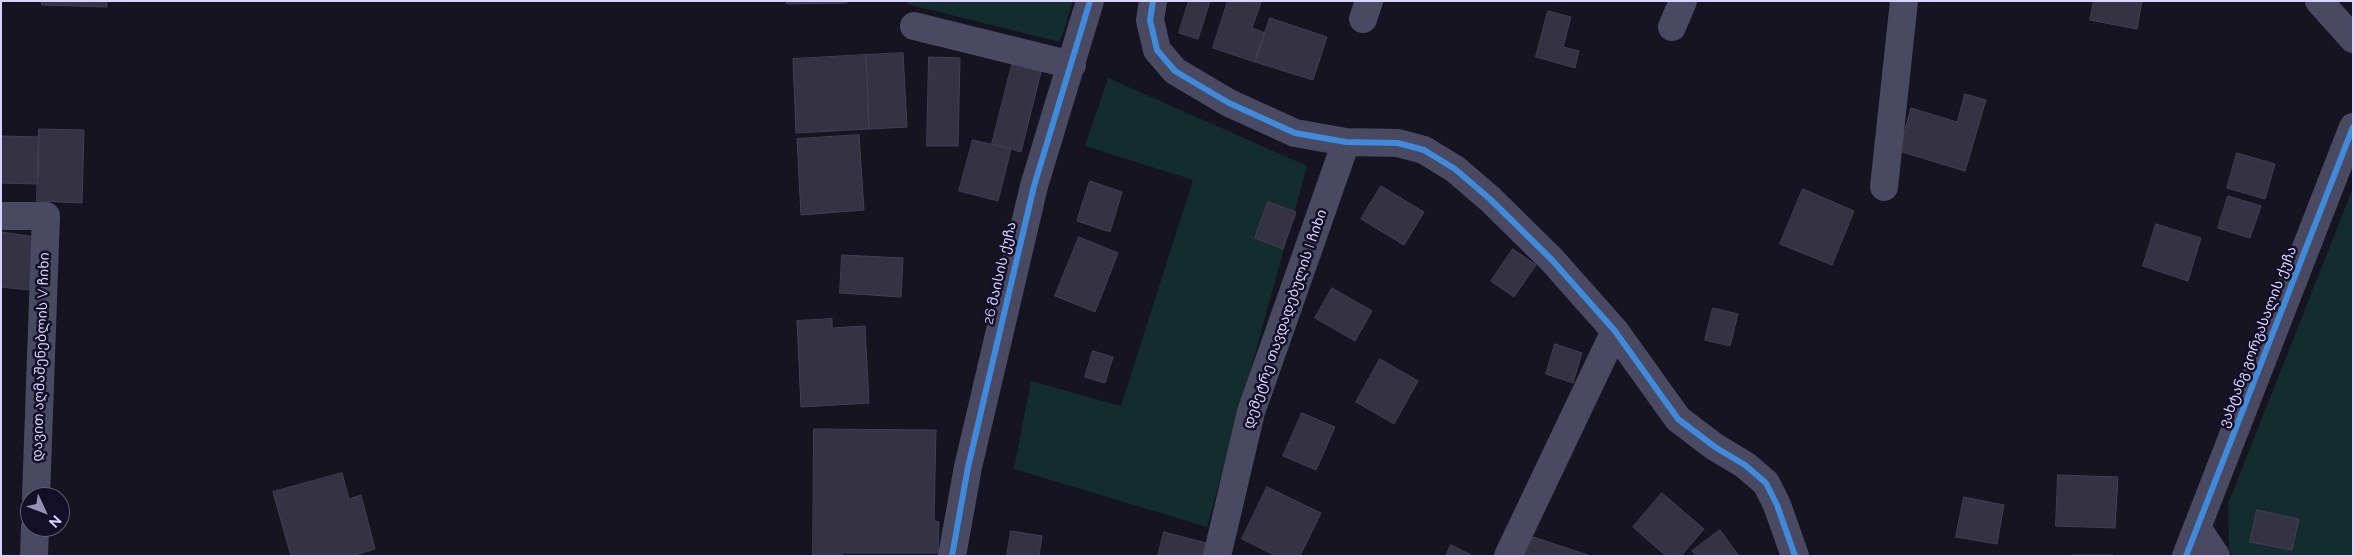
<!DOCTYPE html>
<html>
<head>
<meta charset="utf-8">
<style>
	body { margin:0 }
	#map { position:relative; width:2354px; height:557px; overflow:hidden; background:#161421; font-family:Raleway,sans-serif }
	canvas { display:block }
	.frame { position:absolute; inset:0; border:2px solid #d9d4ff; pointer-events:none }
	.north { position:absolute; left:20px; top:487px; width:50px; height:50px; box-sizing:border-box; background:#130f26; border:1px solid #625e7d; border-radius:50%; rotate:133deg; font-size:14px; font-weight:700; line-height:20px; text-align:center; color:#d9d4ff }
	.north::after { content:''; display:block; margin:auto; width:18px; height:22px; background:#9591b1; clip-path:polygon(50% 0,100% 100%,50% 72%,0 100%) }
</style>
</head>
<body>
<div id="map">
<canvas width="2354" height="557"></canvas>
<div class="frame"></div>
<div class="north">N</div>
</div>
<script>
const ctx = document.querySelector('canvas').getContext('2d');
ctx.lineJoin = 'round';
function paint(path, color) {
  ctx.fillStyle = color;
  ctx.fill(path, 'evenodd');
}
function strokePath(path, color, width, dash) {
  ctx.strokeStyle = color;
  ctx.lineWidth = width;
  ctx.lineCap = dash ? 'butt' : 'round';
  ctx.setLineDash(dash || []);
  ctx.stroke(path);
}
function label(font, color, halo, rows, align = 'center') {
  ctx.font = font + ' Raleway,"Noto Sans Georgian",sans-serif';
  ctx.lineWidth = 5;
  ctx.setLineDash([]);
  ctx.textBaseline = 'middle';
  ctx.strokeStyle = halo;
  ctx.fillStyle = color;
  for (const [text, x, y, turn = 0] of rows) {
    ctx.save();
    ctx.translate(x, y);
    ctx.rotate((+turn || 0) * Math.PI / 180);
    ctx.textAlign = isNaN(turn) ? turn : align;
    if (halo) ctx.strokeText(text, 0, 0);
    ctx.fillText(text, 0, 0);
    ctx.restore();
  }
}
paint(new Path2D(`
	M908,1H1073L1060,42L907,4Z
	M1108,78L1307,166L1207,527L1014,469L1031,381L1121,406L1193,180L1085,146Z
	M2353,188V556H2233L2229,550L2228,504Z`), '#132c2d');
const building = new Path2D(`
	M42,1H107V7L42,5Z
	M787,1H847V3L787,4Z
	M1189,1H1210L1198,39L1179,33Z
	M1228,1L1261,2L1252,28L1265,33L1255,62L1213,48Z
	M2094,1H2142L2137,29L2090,20Z
	M1548,11L1571,17L1563,47L1579,51L1575,68L1536,57Z
	M1270,18L1327,37L1313,80L1255,62Z
	M903,53L907,127L869,129L866,55Z
	M866,55L869,129L796,133L793,59Z
	M929,57L960,58L958,146H927Z
	M1013,61L1042,68L1021,152L992,144Z
	M1965,94L1986,100L1965,171L1899,151L1911,108L1957,122Z
	M39,129L84,130L82,203L37,201Z
	M859,135L864,210L801,215L797,139Z
	M1,136L39,137L38,184L1,183Z
	M973,140L1011,149L998,201L959,191Z
	M2237,153L2275,164L2265,199L2227,188Z
	M1090,181L1122,192L1110,232L1077,221Z
	M1381,186L1424,212L1404,245L1361,219Z
	M1803,189L1854,211L1832,265L1780,244Z
	M2228,196L2261,206L2250,238L2218,228Z
	M1268,202L1296,212L1283,249L1255,238Z
	M2156,224L2201,238L2188,281L2143,266Z
	M1,232L36,237L29,290L1,287Z
	M1079,237L1118,253L1095,312L1055,296Z
	M1513,249L1536,265L1514,297L1491,281Z
	M842,255L903,258L901,297L840,293Z
	M1332,288L1372,311L1355,341L1315,318Z
	M1713,308L1738,314L1730,346L1705,340Z
	M832,319V328L865,326L869,403L801,407L797,321Z
	M1555,344L1582,353L1573,383L1546,374Z
	M1093,351L1113,357L1105,383L1085,377Z
	M1380,359L1418,381L1394,424L1356,402Z
	M1302,413L1335,427L1316,470L1283,456Z
	M814,429L936,430L934,521L939,522L938,553H842V556H813Z
	M342,473L349,499L361,495L375,549L352,556H291L273,492Z
	M2058,475L2118,477L2115,528L2056,526Z
	M1267,487L1321,513L1300,556H1276L1242,539Z
	M1662,493L1704,529L1681,556H1666L1633,527Z
	M1964,497L2004,505L1997,544L1956,537Z
	M2257,510L2299,519L2292,550L2250,542Z
	M1720,530L1739,556H1696L1692,551Z
	M1011,531L1042,536L1039,556H1007Z
	M1164,532L1206,543L1203,556H1158Z
	M1530,536L1591,556H1523Z
	M1451,545L1473,556H1446Z
	M2072,555H2113V556H2072Z`);
paint(building, '#343243');
strokePath(building, '#433f54', 1);
strokePath(new Path2D(`
	M1153,1L1150,20L1157,50L1175,71L1229,103L1295,133L1346,142L1398,143L1424,150L1455,169L1490,199L1552,260L1615,331L1678,419L1715,447L1745,465L1766,483L1777,505L1795,556
	M2319,1L2353,39
	M1363,19L1369,1
	M914,26L1072,65
	M1672,27L1683,1
	M1884,187L1904,1
	M1,216H46L36,497
	M2198,529L2216,556
	M34,556L35,527
	M952,556L968,467L1034,186L1090,1
	M1217,556L1251,412L1346,142
	M1508,556L1615,331
	M2186,556L2353,127`), '#4a4962', 28);
strokePath(new Path2D(`
	M1153,1L1150,20L1157,50L1175,71L1229,103L1295,133L1346,142L1398,143L1424,150L1455,169L1490,199L1552,260L1615,331L1678,419L1715,447L1745,465L1766,483L1777,505L1795,556
	M952,556L968,467L1034,186L1090,1
	M2186,556L2353,127`), '#408adc', 6);
label('14px', '#d9d4ff', '#130f26', [
	["26 მაისის ქუჩა",1000,273,-77],
	["დემეტრე თავდადებულის I ჩიხი",1285,319,-71],
	["ვახტანგ გორგასალის ქუჩა",2258,337,-69],
	["დავით აღმაშენებლის V ჩიხი",41,357,-88]
]);
</script>
</body>
</html>
